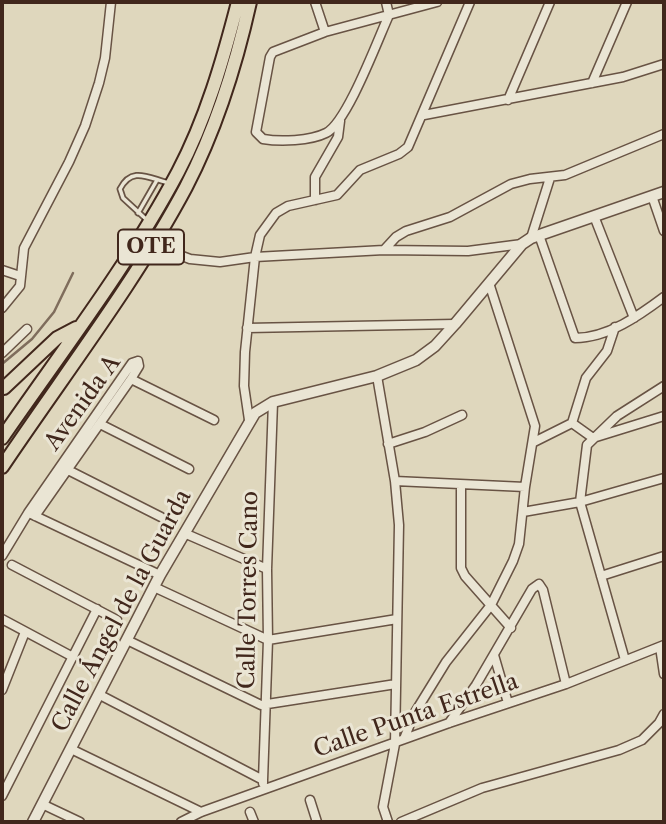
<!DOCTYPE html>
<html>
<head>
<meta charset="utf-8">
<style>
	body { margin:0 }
	#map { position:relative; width:666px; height:824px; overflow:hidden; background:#dfd7bd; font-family:"Libre Caslon Text",serif }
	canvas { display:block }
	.frame { position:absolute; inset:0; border:4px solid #41271c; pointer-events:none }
</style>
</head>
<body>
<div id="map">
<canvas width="666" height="824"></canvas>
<div class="frame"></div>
</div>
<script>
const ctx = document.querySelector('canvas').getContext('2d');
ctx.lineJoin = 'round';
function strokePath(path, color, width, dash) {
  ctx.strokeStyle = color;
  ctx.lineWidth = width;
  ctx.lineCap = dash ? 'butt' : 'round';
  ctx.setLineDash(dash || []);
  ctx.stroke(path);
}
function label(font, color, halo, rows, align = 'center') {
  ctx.font = font + ' "Libre Caslon Text",serif';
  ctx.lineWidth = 6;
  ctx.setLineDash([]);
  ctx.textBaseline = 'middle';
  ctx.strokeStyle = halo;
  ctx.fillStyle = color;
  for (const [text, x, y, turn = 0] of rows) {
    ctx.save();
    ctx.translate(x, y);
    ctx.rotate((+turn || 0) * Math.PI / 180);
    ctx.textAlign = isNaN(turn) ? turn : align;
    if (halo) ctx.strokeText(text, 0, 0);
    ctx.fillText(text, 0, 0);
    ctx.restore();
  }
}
strokePath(new Path2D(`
	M2,364L32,339L54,312L73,273`), '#7f6d5c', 2.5);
const service = new Path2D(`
	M138,213L157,180
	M148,221L123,198L120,189C132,166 148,178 169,183`);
const minor = new Path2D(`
	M315,2L325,32
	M386,2L389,15C378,39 347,123 326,133C310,141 280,142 263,139L256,132L270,57L273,52L325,32L437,2
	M592,83L627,2
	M508,100L550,2
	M424,115L623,77L664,64
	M652,196L664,231
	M315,200V177L338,137L340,121
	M594,216L634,318
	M539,235L575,338C608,338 640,315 664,297
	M531,238L550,178
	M153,245L190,259L220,262L255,257L384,250L468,251L522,244
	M384,250L396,237L406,231L450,217L511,184L530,179L565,175L664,134
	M2,270L20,276
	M2,308L20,286L24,248L69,162L85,126L99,83L105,58L111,2
	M247,328L455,324
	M2,353L27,329
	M377,376L395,481L399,525L395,744L383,807L388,822
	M131,379L214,420
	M249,420L244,386L245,352L255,257L260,235L276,213L288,206L337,195L360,170L399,154L408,147L470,2
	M572,423L586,378L607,351L615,327
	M572,423L593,438L664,416
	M100,424L189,469
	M534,442L572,423
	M388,444L425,432L462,415
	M68,470L161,517
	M395,481L525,487
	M461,485V568L465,576L511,628
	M523,512L580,502L664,478
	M31,514L160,575
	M35,516L131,379L139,366L138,361
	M184,533L267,569
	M2,556L28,513L132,363L138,361
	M12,565L117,620
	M601,576L664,556
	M154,587L268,640L397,619
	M2,619L73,657
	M127,640L261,705L396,684
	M660,647L664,674
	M494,655L508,703
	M625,660L580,502L587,445L617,416L664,386
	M2,690L25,632
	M100,695L263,780V783
	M449,723L476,685L532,589L539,584L543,590L566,684
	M404,739L414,714L446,662L491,605L513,561L519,544L525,487L535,426L489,283
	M71,749L201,812
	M263,780L268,640L267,569L273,402
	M2,796L97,609
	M310,800L317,822
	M42,804L80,822
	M250,812L254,822
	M181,822L201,812L449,723L566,684L664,645
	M401,822L482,788L619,750L642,740L659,723L664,714`);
const tertiary = new Path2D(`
	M33,822L160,575L255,413L273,402L377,376L416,360L435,346L455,324L522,244L531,238L664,192`);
const primary = new Path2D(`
	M4,388L57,338L76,328
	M2,438C62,351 128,266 178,172C206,119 223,60 238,2
	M2,467C63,376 135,283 186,187C216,129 236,65 250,2`);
strokePath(service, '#685344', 7);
strokePath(minor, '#685344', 11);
strokePath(tertiary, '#685344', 13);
strokePath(primary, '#41271c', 16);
strokePath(service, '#eae5d4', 3.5);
strokePath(minor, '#eae5d4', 8);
strokePath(tertiary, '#eae5d4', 10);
strokePath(primary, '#dfd7bd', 12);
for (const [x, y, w] of [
	[151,247,66]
]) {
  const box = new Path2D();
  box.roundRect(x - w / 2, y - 17.5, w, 35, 5);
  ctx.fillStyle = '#eae5d4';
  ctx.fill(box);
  strokePath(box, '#41271c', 2);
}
label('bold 21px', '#41271c', null, [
	["OTE",151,247]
]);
label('23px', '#41271c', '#eae5d4', [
	["Avenida A",83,403,-54],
	["Calle Torres Cano",249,590,-89],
	["Calle Ángel de la Guarda",122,611,-62],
	["Calle Punta Estrella",416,716,-19]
]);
</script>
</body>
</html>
